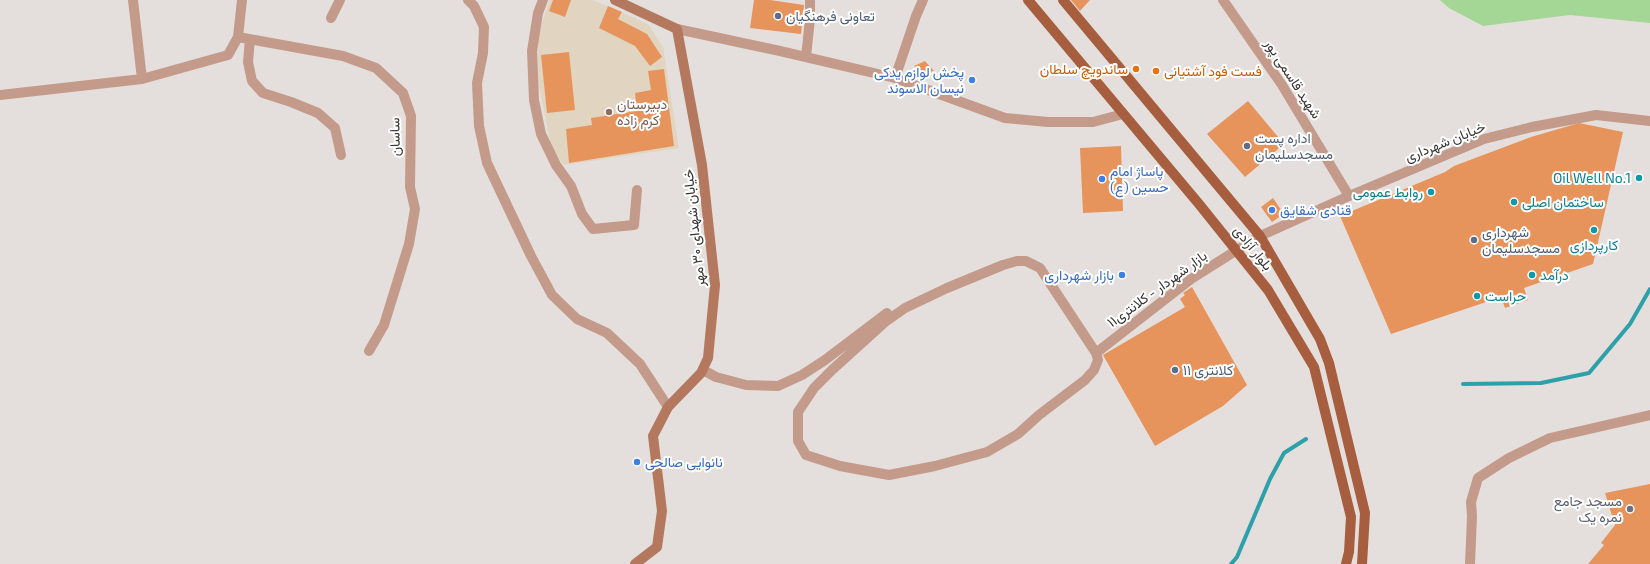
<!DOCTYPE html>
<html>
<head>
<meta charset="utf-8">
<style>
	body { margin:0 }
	canvas { display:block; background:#e4dfdc }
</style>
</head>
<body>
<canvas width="1650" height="564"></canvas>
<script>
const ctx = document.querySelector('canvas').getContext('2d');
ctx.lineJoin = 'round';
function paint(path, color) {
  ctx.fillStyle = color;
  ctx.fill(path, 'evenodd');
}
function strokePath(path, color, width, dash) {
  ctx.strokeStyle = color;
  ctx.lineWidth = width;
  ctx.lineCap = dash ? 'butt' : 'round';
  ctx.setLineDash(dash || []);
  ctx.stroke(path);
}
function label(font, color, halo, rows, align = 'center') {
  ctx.font = font + ' "Exo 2",Vazirmatn,sans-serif';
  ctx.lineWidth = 4;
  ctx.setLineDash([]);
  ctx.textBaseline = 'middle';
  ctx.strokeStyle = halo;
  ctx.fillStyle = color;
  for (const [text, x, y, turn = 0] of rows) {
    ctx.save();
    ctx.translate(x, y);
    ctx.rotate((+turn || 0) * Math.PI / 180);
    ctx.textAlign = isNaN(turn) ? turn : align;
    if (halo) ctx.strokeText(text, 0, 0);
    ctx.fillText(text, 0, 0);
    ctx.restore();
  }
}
paint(new Path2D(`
	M550,0H592L608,6L648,24L663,47L679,148L564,165L552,150L537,76L538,34Z`), '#e1d5c1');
paint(new Path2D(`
	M1440,0H1650V23L1570,15L1483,26L1449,8Z`), '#a4d795');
strokePath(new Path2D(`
	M1463,384L1541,383L1589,373L1630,324L1650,289
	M1231,564L1237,557L1270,479L1284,453L1306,439`), '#2ea0aa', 4);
paint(new Path2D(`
	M553,0H571L565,17L549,11Z
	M754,0H770L804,5L801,34L750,28Z
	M1071,0H1090L1080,11Z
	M608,6L622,12L618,19L647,34L662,57L650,66L635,46L599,28Z
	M569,52L575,110L547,113L541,55Z
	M925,61L934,71L924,73L914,66Z
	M664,69L674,146L569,163L566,129L592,125L591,118L637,111L635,93L651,90L648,71Z
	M1248,101L1284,144L1245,177L1207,134Z
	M1579,123L1623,132L1593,264L1524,288L1528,300L1505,308L1501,297L1391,334L1340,216L1445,172L1454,166L1531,137Z
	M1121,146L1123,211L1083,213L1080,148Z
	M1273,198L1284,214L1272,222L1261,207Z
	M1192,287L1247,385L1223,406L1155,446L1103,355L1185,307L1180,299L1185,295L1183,293Z
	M1650,484V564H1588L1604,545L1601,543L1615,525L1605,493Z`), '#e6945b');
strokePath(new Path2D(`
	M133,0L142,79
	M468,0L474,6L484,27L483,53L477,83L479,126L487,163L531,256L552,295L577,319L607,333L640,364L668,407
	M543,0L538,13L532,51L534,100L541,134L556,165L571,186L582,214L593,229L634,225L637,190
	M1223,0L1282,85L1349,196
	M331,18L340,0
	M677,29L780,51L895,78L1005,118L1048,122H1093L1123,114
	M238,37L343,56L376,68L403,93L411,116L410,187L415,209L409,244L384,325L369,351
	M250,39L248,62L252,81L263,93L291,102L318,113L335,128L341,155
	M806,57L810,19V0
	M895,78L916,16L923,0
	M0,95L142,79L228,55L238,37L242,0
	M1017,261H1026L1040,268L1096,353L1098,360L1094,370L1085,380L1039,415L1018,434L987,452L935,466L889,475L840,466L806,455L798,441V412L814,388L832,370L885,322L905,308L947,288L1003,265Z
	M1096,353L1191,279L1237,250
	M703,370L716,377L746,385L778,386L802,375L825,360L887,313
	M1470,564L1472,516L1471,502L1478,478L1509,458L1550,438L1650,415`), '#c49b8a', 10);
strokePath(new Path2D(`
	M1237,250L1260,236L1349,196L1484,139L1532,127L1596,115L1650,121`), '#c49b8a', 10);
strokePath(new Path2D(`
	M615,0L677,29L702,165L715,285L708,358L701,373L668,407L653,436L662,511L657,547L635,564`), '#b4785f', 10);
strokePath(new Path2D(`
	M1028,0L1199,204L1268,290L1314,367L1351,517L1349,552L1346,564
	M1063,0L1260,236L1320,339L1329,363L1365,513L1362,564`), '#a65e3f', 10);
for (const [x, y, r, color] of [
	[778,16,4,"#5c6f8a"],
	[1136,69,4,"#e8710a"],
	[1156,71,4,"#e8710a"],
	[972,80,4,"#3f7fe0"],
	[609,112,4,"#8d6e63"],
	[1247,146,4,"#5c6f8a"],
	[1639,178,4,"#0f9aa8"],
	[1102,179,4,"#3f7fe0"],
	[1431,192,4,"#0f9aa8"],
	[1514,202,4,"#0f9aa8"],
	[1272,210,4,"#3f7fe0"],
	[1594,230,4,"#0f9aa8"],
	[1474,240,4,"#5c6f8a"],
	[1122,275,4,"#3f7fe0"],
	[1532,275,4,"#0f9aa8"],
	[1477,296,4,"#0f9aa8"],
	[1175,370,4,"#5c6f8a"],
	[637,462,4,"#3f7fe0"],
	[1630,509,4,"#6b7280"]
]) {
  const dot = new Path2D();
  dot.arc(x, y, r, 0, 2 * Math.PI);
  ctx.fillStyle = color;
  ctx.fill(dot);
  strokePath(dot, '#fff', 1.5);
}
label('14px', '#4e5e75', '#fff', [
	["تعاونی فرهنگیان",786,16],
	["اداره پست",1255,138],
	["مسجدسلیمان",1255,154],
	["شهرداری",1482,232],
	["مسجدسلیمان",1482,248],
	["کلانتری ۱۱",1183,370]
], 'left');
label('14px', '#c56008', '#fff', [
	["ساندویچ سلطان",1128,69],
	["فست فود آشتیانی",1164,71,"left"]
], 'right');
label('14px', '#366cbe', '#fff', [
	["پخش لوازم یدکی",964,72,"right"],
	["نیسان الاسوند",964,88,"right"],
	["پاساژ امام",1110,171],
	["حسین (ع)",1110,187],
	["قنادی شقایق",1280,210],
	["بازار شهرداری",1114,275,"right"],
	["نانوایی صالحی",645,462]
], 'left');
label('14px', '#373534', '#fff', [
	["شهید قاسمی پور",1293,79,57],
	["ساسان",395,137,-91],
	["خیابان شهرداری",1445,142,-22],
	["خیابان شهدای ۳۰ مهر",694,228,-96],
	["بلوار آزادی",1253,248,51],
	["بازار شهردار - کلانتری۱۱",1157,289,-36]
]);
label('14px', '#785e54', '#fff', [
	["دبیرستان",617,104],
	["کرم زاده",617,120]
], 'left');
label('14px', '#0d838f', '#fff', [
	["Oil Well No.1",1631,178,"right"],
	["روابط عمومی",1423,192,"right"],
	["ساختمان اصلی",1522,202],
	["کارپردازی",1594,245,"center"],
	["درآمد",1540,275],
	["حراست",1485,296]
], 'left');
label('14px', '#5b616d', '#fff', [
	["مسجد جامع",1622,501],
	["نمره یک",1622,517]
], 'right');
</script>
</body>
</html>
